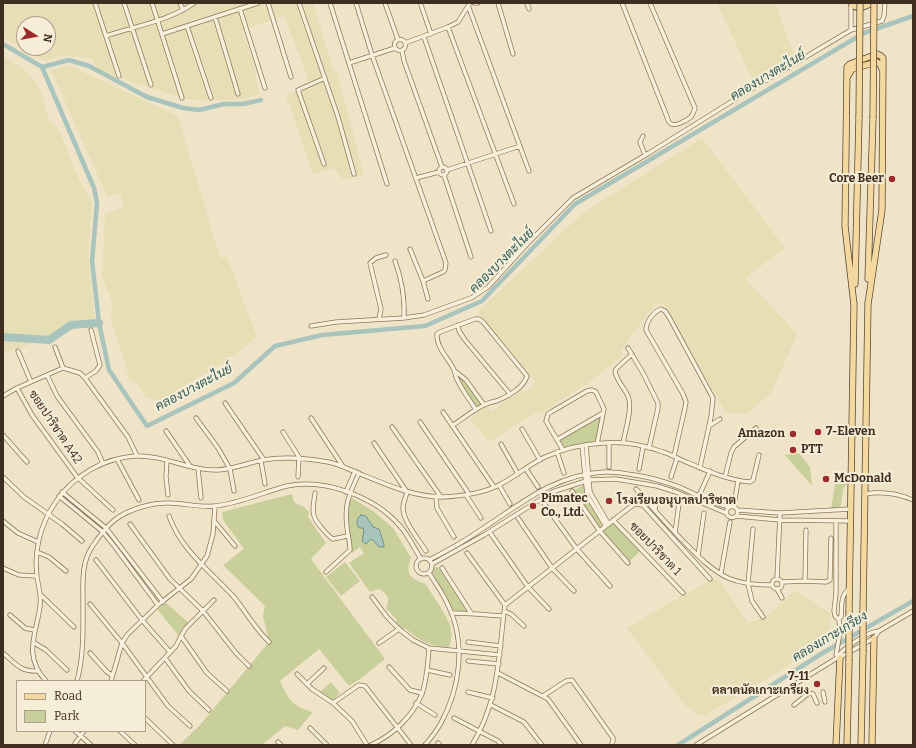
<!DOCTYPE html>
<html>
<head>
<meta charset="utf-8">
<style>
	body { margin:0 }
	#map { position:relative; width:916px; height:748px; overflow:hidden; background:#f0e4c8; font-family:Bitter,serif }
	canvas { display:block }
	.frame { position:absolute; inset:0; border:4px solid #3d2e20; pointer-events:none }
	.legend { position:absolute; left:16px; top:680px; width:130px; height:52px; box-sizing:border-box; background:#f7eed8; border:1px solid #ada18e; margin:0; padding:5px 7px; list-style:none; font-size:12px; color:#3d2e20 }
	.legend li { display:flex; align-items:center; gap:8px; height:20px }
	.legend b { width:20px; border:1px solid #ada18e }
	.north { position:absolute; left:16px; top:16px; width:40px; height:40px; box-sizing:border-box; background:#f7eed8; border:1px solid #ada18e; border-radius:50%; rotate:101deg; font-size:11px; font-weight:700; line-height:16px; text-align:center; color:#3d2e20 }
	.north::after { content:''; display:block; margin:auto; width:14px; height:18px; background:#9e2a2b; clip-path:polygon(50% 0,100% 100%,50% 72%,0 100%) }
</style>
</head>
<body>
<div id="map">
<canvas width="916" height="748"></canvas>
<div class="frame"></div>
<ul class="legend">
<li><b style="height:5px;background:#f3d9a0"></b>Road</li>
<li><b style="height:11px;background:#c9cf9b"></b>Park</li>
</ul>
<div class="north">N</div>
</div>
<script>
const ctx = document.querySelector('canvas').getContext('2d');
ctx.lineJoin = 'round';
function paint(path, color) {
  ctx.fillStyle = color;
  ctx.fill(path, 'evenodd');
}
function strokePath(path, color, width, dash) {
  ctx.strokeStyle = color;
  ctx.lineWidth = width;
  ctx.lineCap = dash ? 'butt' : 'round';
  ctx.setLineDash(dash || []);
  ctx.stroke(path);
}
function label(font, color, halo, rows, align = 'center') {
  ctx.font = font + ' Bitter,Sarabun,serif';
  ctx.lineWidth = 4;
  ctx.setLineDash([]);
  ctx.textBaseline = 'middle';
  ctx.strokeStyle = halo;
  ctx.fillStyle = color;
  for (const [text, x, y, turn = 0] of rows) {
    ctx.save();
    ctx.translate(x, y);
    ctx.rotate((+turn || 0) * Math.PI / 180);
    ctx.textAlign = isNaN(turn) ? turn : align;
    if (halo) ctx.strokeText(text, 0, 0);
    ctx.fillText(text, 0, 0);
    ctx.restore();
  }
}
paint(new Path2D(`
	M3,3H313L333,69L337,73L364,175L342,180L335,168L313,174L286,96L310,84L284,16L242,30L253,61L259,94L244,99L205,101L182,98L99,71L93,59L63,55L45,61L3,37ZM24,24H48V48H24Z
	M717,3H775L795,57L753,81Z
	M3,57H6L26,71L35,82L42,95L49,120L59,130L79,180L92,202L88,255L95,320L71,322L48,337L3,354Z
	M68,65L178,116L220,258L227,257L257,337L225,362L160,400L146,398L137,383L130,380L111,320L112,302L102,277L105,214L123,207L120,193L107,196L51,70Z
	M702,138L785,248L745,278L797,334L772,392L746,414L726,413L662,302L653,307L621,350L623,356L591,381L541,413H535L489,442L470,419L486,406L492,411L522,390L526,392L536,382L477,312L583,213Z
	M713,579L719,580L748,623L765,617L776,608L795,590L831,614L828,641L818,648L704,716L697,714L684,704L627,628L678,598Z`), '#e6deb5');
paint(new Path2D(`
	M455,371L460,375L484,405L476,410L459,384Z
	M603,413L597,444L563,450L558,439Z
	M796,452L799,453L810,467L812,486L784,454L788,455Z
	M839,475C845,475 846,478 847,484L843,489L841,506L831,510L836,476Z
	M586,484L587,495L605,525L613,520L641,550L628,563L599,530L572,491Z
	M292,494L294,502L304,507L309,512L308,517L326,543L311,559L385,659L360,679L349,686L319,649L280,681C289,701 292,706 313,712L298,730L285,726L262,745H179L200,725L269,642L263,616L265,606L223,565L244,549L223,520L222,512Z
	M352,498L373,511L393,528L411,558C404,575 412,579 426,584C433,597 447,614 451,629C452,635 451,642 449,647C431,647 418,640 405,628L402,630L395,623L397,620L386,608C391,599 387,593 379,589L370,592L349,563L364,553L360,547L352,553C349,537 343,514 352,498Z
	M345,562L360,581L341,596L326,577Z
	M433,567H437L440,569L469,612L453,613L430,573Z
	M166,603L189,623L179,636L157,609Z
	M331,682L340,693L332,701L319,693Z`), '#c9cf9b');
const water = new Path2D(`
	M361,515L366,516L373,527L379,529L384,544V547H379L372,539L370,540L366,544L362,541L364,531L363,528H359C356,523 356,519 361,515Z`);
paint(water, '#a9c4bc');
strokePath(water, '#6f938a', 1);
strokePath(new Path2D(`
	M3,44L42,67L69,60L89,66L147,97L183,108L199,110L224,104H243L261,100
	M42,67L94,188L97,203L92,261L99,323L109,370L147,426L234,383L275,346L322,335L425,326L482,301L575,204L864,33L913,16
	M678,745L821,654L913,601`), '#a9c4bc', 4.5);
strokePath(new Path2D(`
	M3,337L49,340L71,325L99,323`), '#a9c4bc', 8);
const street = new Path2D(`
	M95,3L119,76
	M124,3L151,85
	M152,3L182,98
	M180,3L183,10
	M268,3L291,77
	M299,3L338,117L354,174
	M330,3L387,184
	M356,3L372,55L446,263L445,270L443,272L423,281
	M385,3L398,40
	M474,3H478
	M498,3L513,54
	M527,3L529,9
	M622,3L667,117C668,119 668,122 670,123C674,128 687,120 691,117C693,114 694,112 695,108L650,3
	M421,5L431,34
	M469,8L529,171
	M240,9L265,88
	M215,17L238,94
	M187,26L211,98
	M448,27L514,204
	M851,30V5
	M162,34L258,3
	M106,36C135,26 169,21 194,3
	M424,37L491,231
	M394.5 45a5.5 5.5 0 1 1 11 0a5.5 5.5 0 1 1-11 0Z
	M405,43L448,27L458,22L470,3
	M402,51L404,61L442,167
	M349,63L395,48
	M643,136L640,142L645,155
	M324,164L298,90L325,78
	M439 171a4 4 0 1 1 8 0a4 4 0 1 1-8 0Z
	M447,170L520,146
	M444,175L471,257
	M416,178L439,172
	M410,249L423,281L428,299
	M395,261C402,280 405,298 404,318
	M379,319L381,309L370,263L376,258L386,255
	M458,325L459,331L465,340L510,394
	M311,326L336,322L404,318L424,315L471,298L488,287L528,243L573,198L649,153L755,87L851,30L882,21L884,16L885,3
	M55,347L63,368
	M628,348L643,373L658,403V408L649,448
	M18,351L31,382
	M455,371L466,380L484,405
	M47,375L57,396L98,452L103,464
	M85,378L96,371L100,365L91,330
	M17,388L32,415L77,477L113,510
	M3,396L17,388L63,368L80,373L85,378L128,437L137,456
	M225,403L264,460
	M443,412L494,487
	M196,418L218,448L230,469L234,491
	M311,418L342,465
	M420,422L469,494
	M453,425C463,419 473,410 484,405C489,402 494,402 499,400C509,396 524,387 527,376L523,371L483,322L479,319H475L440,332L437,334C436,347 448,358 453,368C455,371 455,374 456,377C461,389 470,400 476,410
	M709,426L720,419
	M392,427L441,497
	M522,429L540,460
	M166,431L190,466
	M283,432L299,457L298,477
	M3,435L27,462
	M558,439L603,413
	M374,443L407,492C406,497 403,503 403,508C403,521 419,540 426,551
	M623,443C625,431 633,408 628,396C624,387 617,382 615,371L617,368L632,354
	M501,444L518,474
	M586,445L590,492L608,523
	M582,446L587,495L605,525
	M563,450L546,421L548,414L551,412L587,391L592,390L596,392L604,409L597,444
	M557,452L564,473
	M674,456L685,408L686,402L683,394L646,330C646,322 653,312 661,309L665,311L669,317L713,398L711,417L700,467
	M117,459L139,500
	M167,460L166,477L168,495
	M261,461L265,484
	M609,467V443
	M198,468L201,498
	M526,469L538,487
	M639,469L643,447
	M3,477L24,497L62,524L82,541
	M671,477L677,458
	M725,477L731,453L734,447L756,428
	M499,485L510,504
	M636,489C652,507 668,526 685,543C698,556 711,570 728,578C742,584 757,585 772,585
	M572,491L599,530L628,563
	M62,492L106,528L163,602
	M346,492L355,471
	M315,493C313,508 310,515 321,527C325,532 328,536 333,539L347,536
	M865,494C882,491 897,493 913,500
	M466,495L481,518
	M59,496L103,532L115,547L158,605
	M436,496L437,508L454,537
	M699,496L710,471
	M543,502L576,548L610,586
	M734,505L738,481
	M726.5 512a5.5 5.5 0 1 1 11 0a5.5 5.5 0 1 1-11 0Z
	M737,510L780,513L851,509
	M655,511L656,498
	M169,516C181,550 209,570 233,596C240,604 246,614 253,623C258,630 263,636 269,642
	M736,516L780,520L851,521
	M518,518L552,568L574,591
	M613,520L683,593
	M3,521L18,533L38,542
	M836,521V593L834,611L835,616L838,619L841,617C842,606 840,595 850,588
	M215,522L235,546
	M130,524L170,579L203,611L236,653L249,666
	M753,529L748,584L752,601L763,617
	M675,533L679,503
	M491,534L528,587L549,609
	M37,552L49,557L66,571
	M467,553L505,605
	M698,556L704,513
	M416 566a8 8 0 1 1 16 0a8 8 0 1 1-16 0Z
	M96,560L142,620L170,652
	M429,560C447,551 465,541 482,529C522,503 554,475 604,472C618,471 633,475 646,477C659,480 672,484 684,489C699,496 713,504 730,507
	M432,564L484,535L552,492L589,480L616,479L657,486L676,492L726,513
	M3,568L19,575L36,576
	M442,568L471,613
	M326,572L350,550C350,543 348,535 347,528C344,504 349,495 359,473
	M721,573L730,522
	M777,579L780,513
	M772 584a5 5 0 1 1 10 0a5 5 0 1 1-10 0Z
	M805,581L806,530
	M782,582L805,581L826,582L830,580L831,538
	M777,589L782,598
	M41,595L74,627
	M372,597L387,617L399,629L413,640L429,648L500,655
	M90,604L122,643L168,706L190,726
	M504,611L511,614L524,626
	M453,613C470,613 486,615 503,616
	M10,615L25,628L34,630
	M181,636L207,673L227,691
	M33,642L46,650L67,670
	M468,642L501,646
	M379,643L399,629
	M3,653C15,663 20,672 38,671
	M90,653L107,672L112,675
	M836,655L840,633L839,619
	M165,658L189,691L209,710
	M839,658L874,638L879,631L913,611
	M468,661L499,664
	M389,667L410,690L422,693
	M427,670L450,675
	M498,673L548,699L581,745
	M297,674L312,689L333,703L352,721L367,745
	M46,681C16,649 47,620 39,588C24,525 70,460 136,456C164,455 190,471 218,470C233,469 248,463 263,460C285,456 306,458 328,462C339,464 348,469 358,473C385,484 413,497 443,497C461,496 480,494 497,486C514,478 528,465 545,457C563,449 583,444 603,443C623,441 644,445 663,452C670,454 677,458 684,461C705,470 727,480 750,482L753,480L759,455
	M77,681C84,656 83,628 83,603C83,584 81,563 92,547C107,524 118,513 145,506C152,504 159,503 166,503C182,502 198,508 214,506C239,504 263,492 287,486C325,478 375,497 400,526C408,535 414,548 421,559
	M111,681L122,643L127,635L158,605L191,579L207,556L213,534L215,506
	M143,681L176,646L181,636L186,628L214,600
	M307,684L324,668
	M468,692L493,698
	M823,692L825,702
	M543,696L566,681L572,680L613,738V741L611,745
	M333,703L359,685L365,686L411,745
	M416,703L435,715
	M491,705L524,722L542,745
	M794,705L809,693L813,694L817,703
	M145,718L173,745
	M454,718L498,741L502,745
	M310,728L327,745
	M75,731L91,745
	M120,731L135,745
	M278,742L281,745
	M438,743L440,745
	M45,745L50,731
	M74,745L84,731
	M371,745C393,735 412,717 422,694C427,679 428,663 429,648
	M425,745C431,738 437,730 441,723C460,688 466,644 449,607C444,595 436,584 429,573
	M472,745C500,699 498,656 505,605L629,508L635,504L643,505L710,579
	M696,745L837,658C841,649 869,631 879,631`);
const primary = new Path2D(`
	M851,3L853,6C860,9 866,6 872,3
	M848,76L852,69L877,62L880,64L882,69
	M868,279L873,118
	M855,284L859,117
	M854,305L845,226L847,67L850,64L877,54L881,56L883,58L882,210L868,304
	M849,610L854,303
	M863,611L868,302
	M836,745L840,658
	M847,745L849,661
	M861,745L863,652
	M872,745L874,638`);
strokePath(street, '#8d765c', 5);
strokePath(primary, '#5b4430', 7);
strokePath(street, '#faf1dc', 3.5);
strokePath(primary, '#f3d9a0', 5.5);
const primaryBridge = new Path2D(`
	M859,117L860,3
	M873,118L874,3
	M863,611V652
	M849,661V610`);
strokePath(primaryBridge, '#5b4430', 7, []);
strokePath(primaryBridge, '#f3d9a0', 5.5);
for (const [x, y, r, color] of [
	[892,179,4,"#9e2a2b"],
	[818,432,4,"#9e2a2b"],
	[793,434,4,"#9e2a2b"],
	[793,450,4,"#9e2a2b"],
	[826,479,4,"#9e2a2b"],
	[609,501,4,"#9e2a2b"],
	[533,506,4,"#9e2a2b"],
	[817,684,4,"#9e2a2b"]
]) {
  const dot = new Path2D();
  dot.arc(x, y, r, 0, 2 * Math.PI);
  ctx.fillStyle = color;
  ctx.fill(dot);
  strokePath(dot, '#f7eed8', 1.5);
}
label('bold 12px', '#3d2e20', '#f7eed8', [
	["Core Beer",884,179,"right"],
	["7-Eleven",826,432],
	["Amazon",785,434,"right"],
	["PTT",801,450],
	["McDonald",834,479],
	["Pimatec",541,499],
	["Co., Ltd.",541,513],
	["โรงเรียนอนุบาลปาริชาต",617,501],
	["7-11",809,677,"right"],
	["ตลาดนัดเกาะเกรียง",809,691,"right"]
], 'left');
label('12px', '#3d2e20', '#f7eed8', [
	["ซอยปาริชาต A42",55,427,56],
	["ซอยปาริชาต 1",655,549,46]
]);
label('italic 13px', '#2f5d5a', '#f7eed8', [
	["คลองบางตะไนย์",768,76,-31],
	["คลองบางตะไนย์",502,261,-45],
	["คลองบางตะไนย์",194,388,-28],
	["คลองเกาะเกรียง",830,637,-31]
]);
</script>
</body>
</html>
